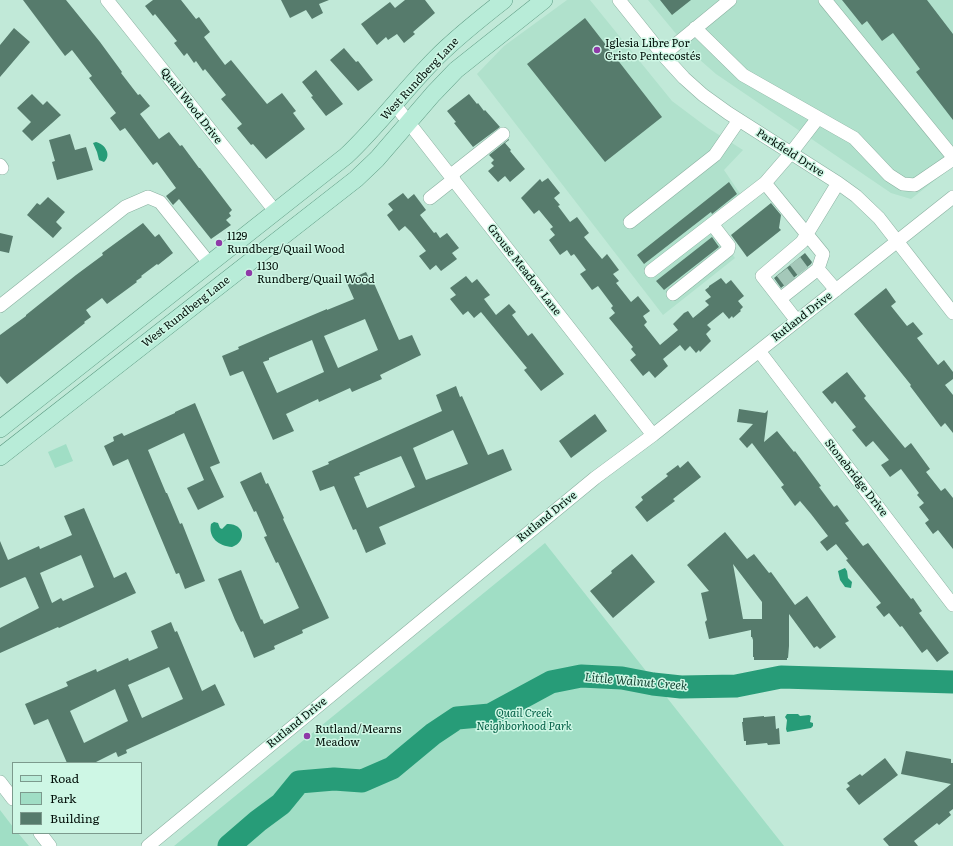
<!DOCTYPE html>
<html>
<head>
<meta charset="utf-8">
<style>
	body { margin:0 }
	#map { position:relative; width:953px; height:846px; overflow:hidden; background:#c1e9d8; font-family:Literata,serif }
	canvas { display:block }
	.legend { position:absolute; left:12px; top:762px; width:130px; height:72px; box-sizing:border-box; background:#cef7e5; border:1px solid #7c9a8d; margin:0; padding:5px 7px; list-style:none; font-size:12px; color:#020f09 }
	.legend li { display:flex; align-items:center; gap:8px; height:20px }
	.legend b { width:20px; border:1px solid #7c9a8d }
</style>
</head>
<body>
<div id="map">
<canvas width="953" height="846"></canvas>
<ul class="legend">
<li><b style="height:5px;background:#b8ecd8"></b>Road</li>
<li><b style="height:11px;background:#a0dec5"></b>Park</li>
<li><b style="height:11px;background:#567b6c"></b>Building</li>
</ul>
</div>
<script>
const ctx = document.querySelector('canvas').getContext('2d');
ctx.lineJoin = 'round';
function paint(path, color) {
  ctx.fillStyle = color;
  ctx.fill(path, 'evenodd');
}
function strokePath(path, color, width, dash) {
  ctx.strokeStyle = color;
  ctx.lineWidth = width;
  ctx.lineCap = dash ? 'butt' : 'round';
  ctx.setLineDash(dash || []);
  ctx.stroke(path);
}
function label(font, color, halo, rows, align = 'center') {
  ctx.font = font + ' Literata,serif';
  ctx.lineWidth = 3;
  ctx.setLineDash([]);
  ctx.textBaseline = 'middle';
  ctx.strokeStyle = halo;
  ctx.fillStyle = color;
  for (const [text, x, y, turn = 0] of rows) {
    ctx.save();
    ctx.translate(x, y);
    ctx.rotate((+turn || 0) * Math.PI / 180);
    ctx.textAlign = isNaN(turn) ? turn : align;
    if (halo) ctx.strokeText(text, 0, 0);
    ctx.fillText(text, 0, 0);
    ctx.restore();
  }
}
paint(new Path2D(`
	M567,0H590L672,101L708,128L743,150L724,170L747,204L714,230L735,258L663,315L477,74L504,46Z
	M648,0H953V166L911,199L891,193L716,74L692,53Z`), '#b0e1cc');
paint(new Path2D(`
	M66,444L73,461L55,468L48,452Z
	M545,543L784,846H174Z
	M0,810L13,827V833H18L29,846H0Z`), '#a0dec5');
paint(new Path2D(`
	M96,142C105,144 112,155 104,162L99,160L97,152L93,143Z
	M214,522L218,523L220,528L222,529L227,524C244,523 248,541 232,547C219,546 208,538 211,524Z
	M845,568L847,571L848,578L852,582L851,588L845,587L840,580L838,571Z
	M787,714H798L800,716L809,715L811,716L810,722L813,723V726L811,728L787,732L786,729L787,720L785,717Z`), '#279c78');
strokePath(new Path2D(`
	M229,846L258,821L281,804L299,782L334,779L362,781L392,768L433,734L457,718L490,715L551,682L581,676L622,678L653,684L681,687L736,686L781,677L953,682`), '#279c78', 23);
paint(new Path2D(`
	M23,0H66L100,42L122,72L121,73L138,95L140,94L150,106L140,114L159,139L169,132L180,146L182,145L199,168H200L232,210L229,213L231,216L226,220L231,225L211,239L179,199L173,205L166,196L176,188L157,162L153,165L125,128L120,131L110,118L116,113L89,78L92,76L72,50L65,56Z
	M153,0H181L196,19L199,17L210,32L204,37L225,65L231,60L267,104L282,93L296,111L293,113L305,129L266,159L253,144L251,145L237,128L242,124L221,99L226,95L205,69L203,71L196,61L194,63L187,53L184,56L174,43L177,41L155,14L153,16L145,6Z
	M281,0H329L319,4L323,13L312,19L306,10L290,18Z
	M405,0H425L435,13L413,32L415,34L404,43L397,34L388,40L386,37L377,45L361,24L390,2L395,8Z
	M660,0H691L672,15Z
	M842,0H927L953,34V120L916,72L920,69L893,33L882,41L867,21L862,25Z
	M585,18L662,117L605,162L527,64Z
	M14,28L30,42L0,77V45Z
	M344,48L356,62L358,61L373,80L358,91L330,60Z
	M316,70L343,104L326,116L311,97L313,96L302,82Z
	M32,94L43,105L47,101L61,115L32,141L22,131L31,122L17,108Z
	M469,94L477,104L478,103L484,111L485,110L500,127L473,147L454,123L456,122L447,111Z
	M70,134L75,150L86,147L93,170L57,180L52,162L55,161L49,140Z
	M509,139V140L505,143L511,150L510,151L525,169L510,182L505,176L498,182L488,171L494,166L491,163L494,160L489,155Z
	M548,178L560,193L554,198L560,205L558,206L570,222L577,217L589,233L584,237L602,259L607,254L619,270L613,274L619,281L616,283L631,302L638,296L650,311L643,316L647,322L644,325L660,345L678,330L673,324L684,313L688,311L693,318L709,305L705,301L711,297L705,290L709,287V286L721,278L726,284L731,280L744,296L738,301L743,307L740,310L741,311L733,318L732,316L729,319L723,312L707,325L711,329L706,334L711,341L700,352L699,350L696,353L690,346L685,351L680,345L663,359L668,366L655,378L649,371L643,376L630,360L636,355L631,349L633,347L609,318L615,313L611,308L613,306L598,286L592,290L580,274L586,270L574,254L571,256L567,250L560,255L549,240L555,235L550,229L553,227L539,210L534,214L521,198L540,179L542,182Z
	M729,182L737,194L712,214L711,212L644,264L637,255Z
	M403,193L408,199L414,194L426,210L420,215L434,233L436,232L440,238L447,233L459,248L452,253L457,259L441,271L436,265L430,270L419,256L426,251L411,232L405,226L399,231L387,215L393,210L388,204Z
	M48,197L65,212L56,222L62,228L53,238L27,215L37,203L40,205Z
	M771,203L781,215L779,228L781,230L747,257L731,235Z
	M143,223L155,237L159,234L173,253L158,265L157,264L141,276L142,277L136,281L137,282L107,304L102,298L86,310L91,317L84,322L85,323L7,384L0,376V335L26,316V315L76,275L103,255L102,253Z
	M0,233L13,236L9,253L0,251Z
	M712,237L719,247L664,290L656,281Z
	M805,253L812,262L811,264L781,288L774,278Z
	M366,272L371,282L373,281L399,340L412,335L421,355L380,375L382,379L352,392L350,388L319,402L318,399L286,414L294,431L273,440L243,371L230,376L222,356L239,349L238,347L268,334L327,309V310L354,299L346,281ZM365,319L378,350L338,368L324,336ZM312,340L324,372L277,393L263,362L269,360V358Z
	M466,276L472,283L477,279L490,295L484,299L496,315L509,304L516,312L512,315L528,336L532,333L564,374L541,391L524,370L527,368L481,312L474,318L468,311L463,315L450,299L456,295L450,288Z
	M886,288L896,302L891,306L907,326L913,322L923,334L917,338L938,365L944,360L953,372V379L945,385L953,395V433L945,423L941,427L910,386L911,385L854,314Z
	M847,372L866,396L864,398L905,448L911,443L930,469L926,472L941,491L945,488L953,498V549L938,530L933,534L925,523L929,520L919,507L924,503L917,495L919,493L901,469L890,477L881,465L889,460L873,441L866,447L852,430L856,427L835,401L832,404L822,392Z
	M456,386L460,397L462,396L488,455L503,449L512,470L379,527L386,544L366,553L356,529L353,530L334,486L320,491L312,471L329,464L328,462L442,411L436,395ZM453,430L468,464L426,480L413,448ZM401,456L415,487L367,508L354,477L360,475L359,473Z
	M195,403L220,463L210,467L224,497L198,510L187,488L204,480L184,433L148,450L166,493H167L180,524L182,523L205,581L185,589L179,573L176,574L128,459L113,466L104,446L114,441L113,437L122,433L124,436L175,413V412Z
	M739,409L765,413L768,410L764,442L777,431L794,452L795,451L821,486L819,487L834,507L837,505L849,521L845,523L863,546L868,543L911,599L913,598L922,611L919,613L949,653L937,662L927,649L922,653L902,626L900,627L889,613L884,617L876,607L881,603L846,560L848,559L836,544L827,551L820,542L828,536L811,514L800,501L795,506L781,487L784,485L752,443L747,448L739,439L753,424L737,422Z
	M595,414L607,431L571,458L559,441Z
	M688,461L701,477L673,499L675,501L647,522L635,507L643,500L641,497L668,476L666,474L678,465L680,468Z
	M261,472L266,484L268,483L284,518L283,519L329,618L302,630L303,633L274,646L275,649L254,658L243,631L241,632L235,620L218,579L241,570L261,620L262,619L264,624L299,608L278,562L276,563L264,537L267,536L256,511L254,512L240,482Z
	M84,508L114,578L126,572L136,593L59,628L58,627L0,653V628L39,608L26,578L25,577L0,588V541L8,560L39,546L40,549L72,535L64,516ZM81,555L94,587L63,601L61,598L52,603L40,573Z
	M725,532L747,559L754,554L769,573L771,572L795,605L807,596L836,637L820,649L817,646L814,648L789,614V646L788,658H787V660H754V657H753V640L752,637H751V630L709,639L705,622L707,620L701,593L709,591L687,565ZM733,564L762,602V619H743Z
	M632,554L655,582L613,618L590,591L612,573L611,571Z
	M171,622L175,632L177,631L202,691L215,684L225,705L126,750L127,753L118,757L116,752L94,763H67L48,719L34,725L25,704L68,686L66,682L96,669L97,672L128,658L129,661L158,648L151,631ZM169,667L183,699L142,718L128,685ZM115,689L128,721L84,743L70,711Z
	M764,716V717L775,716L776,729L779,728L780,744L768,745L767,743L746,745V741H744L742,722H743V718Z
	M906,751L951,759V763H953V809L949,812L951,815L939,825L937,823L914,841L918,846H889L883,839L951,784L901,774Z
	M885,758L898,775L859,805L846,789L850,786L847,783L860,774L862,776Z`), '#567b6c');
strokePath(new Path2D(`
	M795,261L804,273
	M782,272L791,284`), '#a4c8b9', 13, [13, 6]);
const minor = new Path2D(`
	M107,0L275,211
	M619,0L663,55L684,78L703,95L728,113L838,183L856,196L879,218L953,313
	M825,0L953,157
	M695,28L743,75L854,138L889,175L903,184L915,185L953,159
	M663,55L730,0
	M395,105L653,435
	M0,165L2,168
	M451,175L503,134
	M765,183L823,254L818,269L836,290
	M430,198L454,179
	M630,222L715,155L739,120
	M651,271L765,183L791,153L818,118
	M673,294L728,250L729,246L712,224
	M780,299L818,269
	M0,306L125,207L148,197L160,202L209,263
	M797,321L762,276L802,242L838,183
	M759,351L953,605
	M0,782L13,799
	M40,833L50,846
	M148,846L595,478L653,435L953,197`);
const major = new Path2D(`
	M0,429L346,156C379,125 405,89 437,57C458,36 481,18 504,0
	M0,457L356,179L377,159L433,94L456,70L544,0`);
strokePath(minor, '#8ab0a0', 14);
strokePath(major, '#59977f', 18);
strokePath(minor, '#fff', 13);
strokePath(major, '#b8ecd8', 17);
for (const [x, y, r, color] of [
	[597,50,4,"#8f3aa8"],
	[219,243,4,"#8f3aa8"],
	[249,273,4,"#8f3aa8"],
	[307,736,4,"#8f3aa8"]
]) {
  const dot = new Path2D();
  dot.arc(x, y, r, 0, 2 * Math.PI);
  ctx.fillStyle = color;
  ctx.fill(dot);
  strokePath(dot, '#cef7e5', 1.5);
}
label('11px', '#020f09', '#cef7e5', [
	["Iglesia Libre Por",605,44],
	["Cristo Pentecostés",605,57],
	["1129",227,237],
	["Rundberg/Quail Wood",227,250],
	["1130",257,267],
	["Rundberg/Quail Wood",257,280],
	["Rutland/Mearns",315,730],
	["Meadow",315,743]
], 'left');
label('11px', '#020f09', '#cef7e5', [
	["West Rundberg Lane",420,79,-47],
	["Quail Wood Drive",191,106,52],
	["Parkfield Drive",790,153,33],
	["Grouse Meadow Lane",524,270,52],
	["West Rundberg Lane",186,312,-38],
	["Rutland Drive",802,317,-38],
	["Stonebridge Drive",856,478,52],
	["Rutland Drive",547,517,-39],
	["Rutland Drive",297,723,-39]
]);
label('italic 11px', '#056047', '#cef7e5', [
	["Quail Creek",524,714],
	["Neighborhood Park",524,727]
]);
label('italic 12px', '#184636', '#cef7e5', [
	["Little Walnut Creek",636,682,5]
]);
</script>
</body>
</html>
